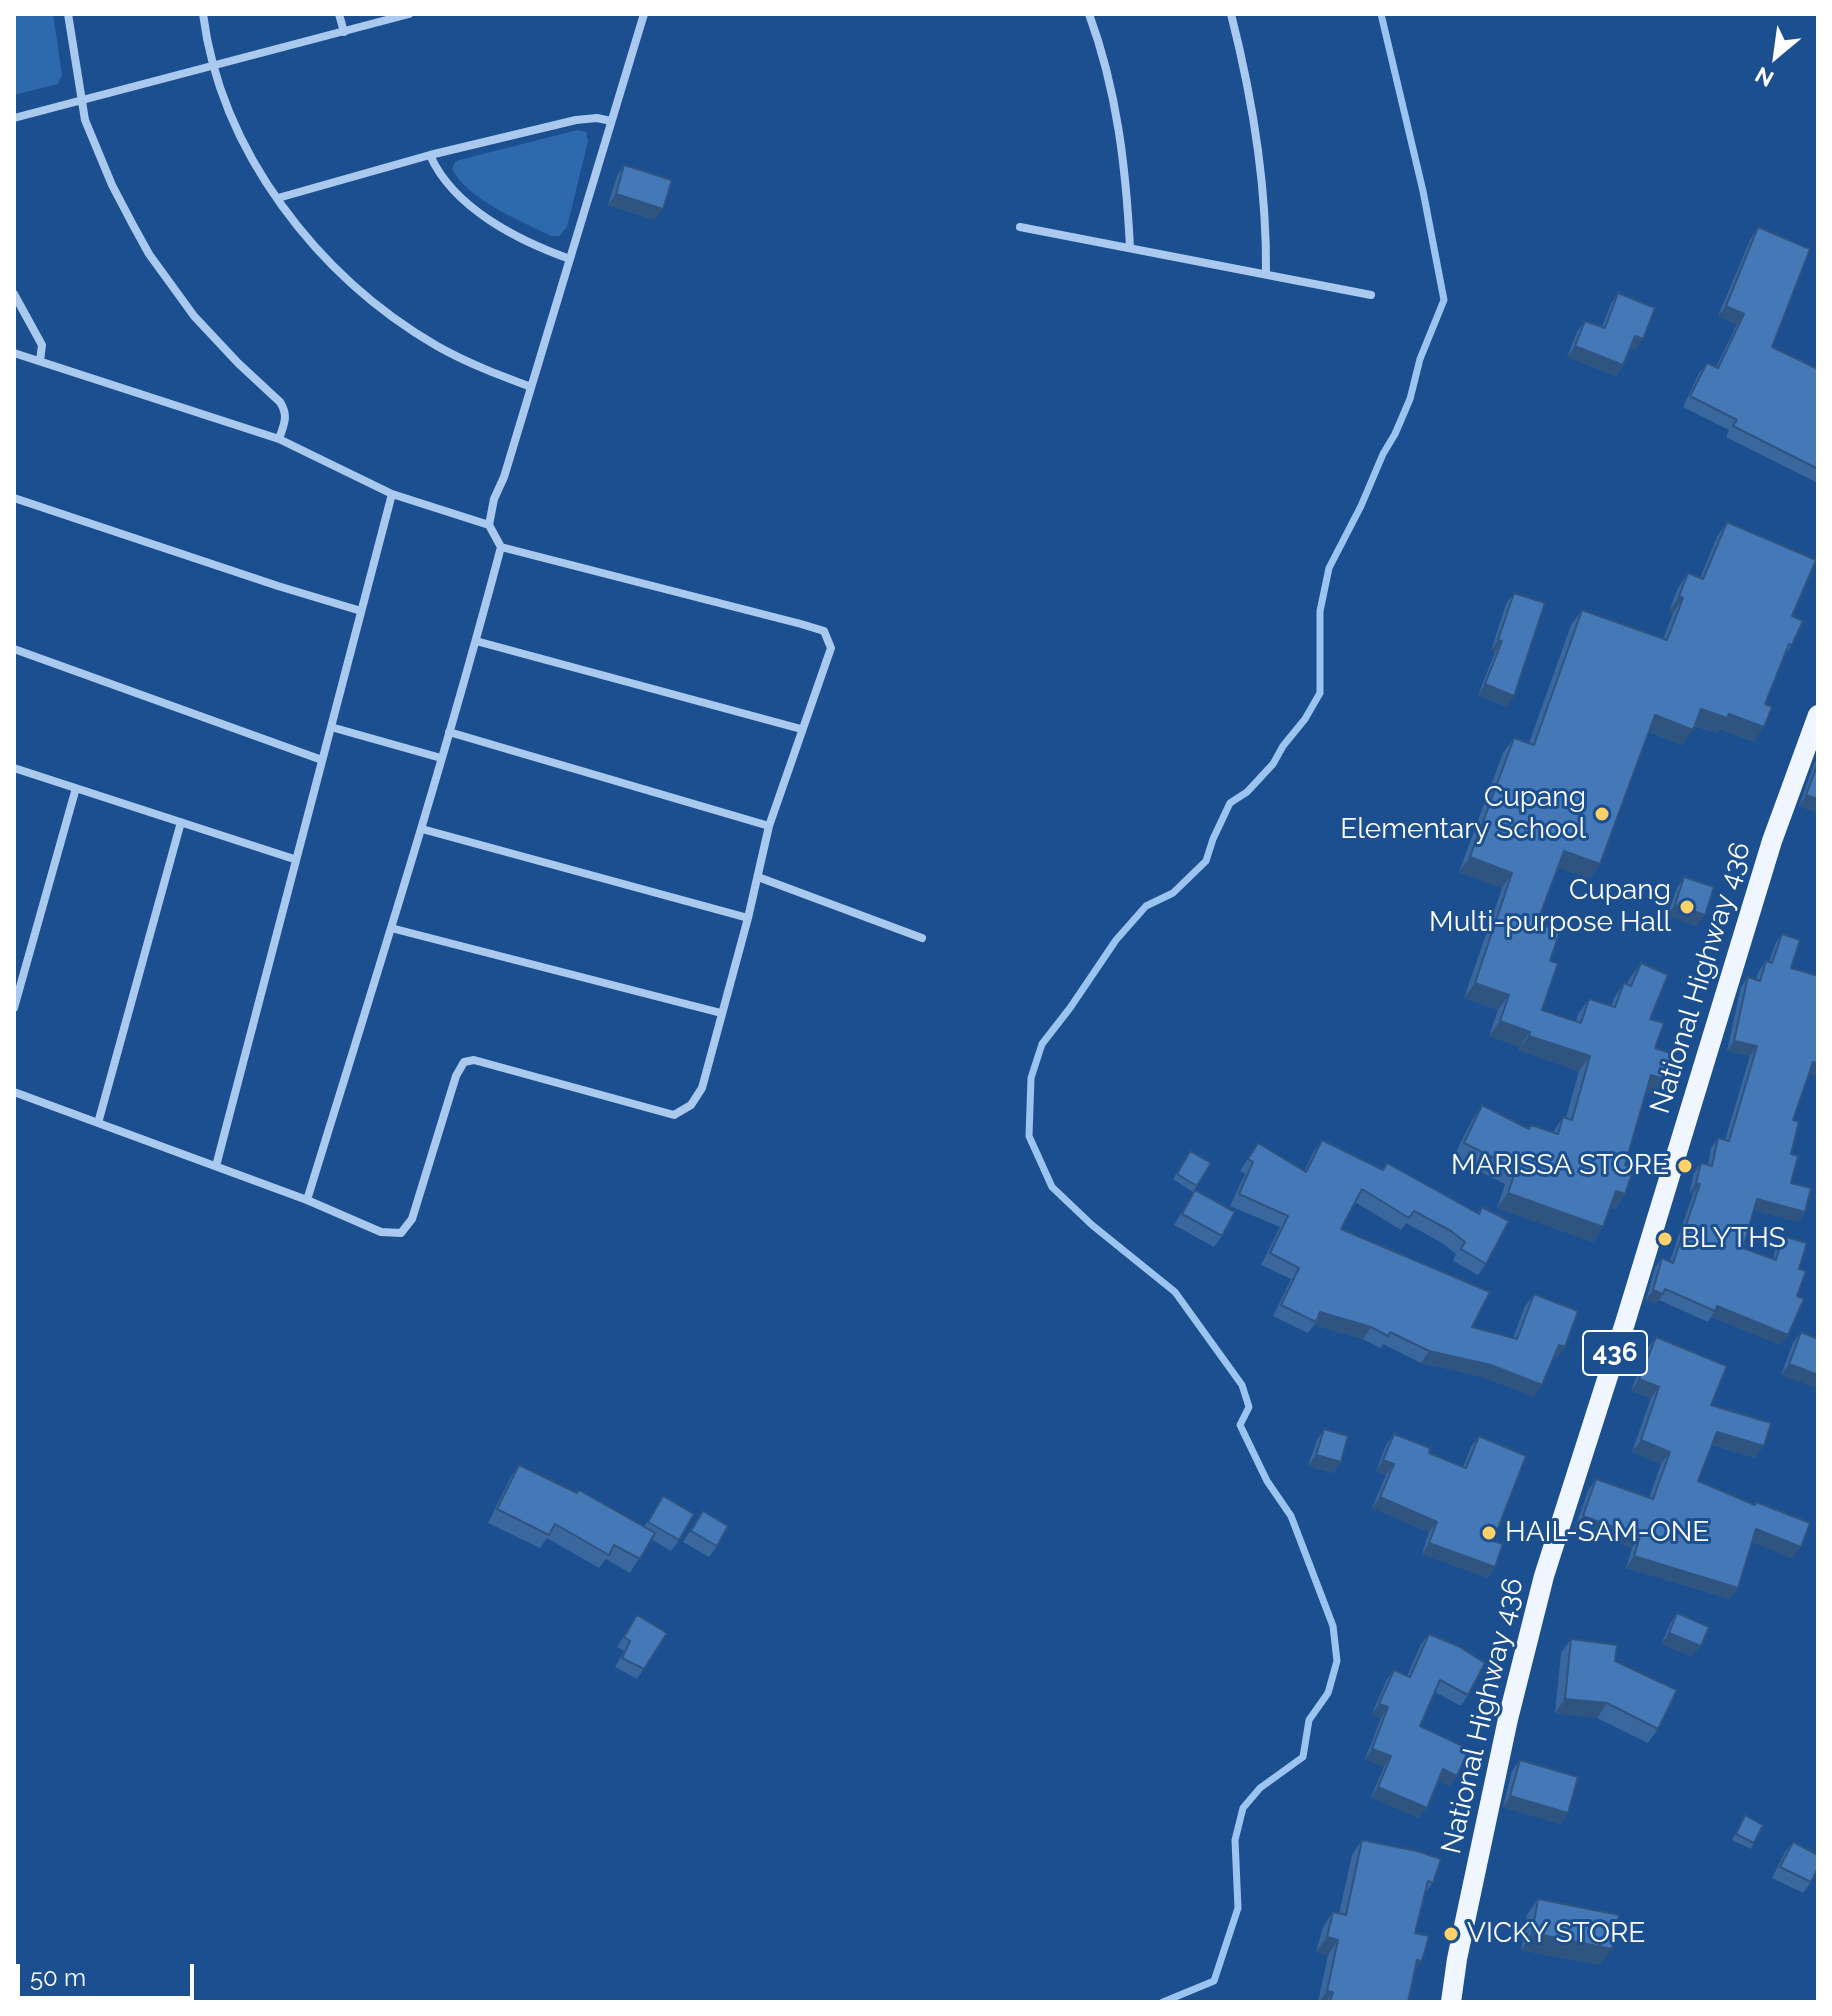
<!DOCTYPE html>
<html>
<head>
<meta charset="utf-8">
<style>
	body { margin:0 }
	#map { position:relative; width:1832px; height:2016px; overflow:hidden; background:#1b4f8f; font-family:Raleway,sans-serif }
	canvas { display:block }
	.frame { position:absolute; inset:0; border:16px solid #fff; pointer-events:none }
	.north { position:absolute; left:1736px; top:16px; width:80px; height:80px; -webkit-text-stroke:6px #1b4f8f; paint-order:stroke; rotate:209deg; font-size:22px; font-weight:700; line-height:32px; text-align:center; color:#fff }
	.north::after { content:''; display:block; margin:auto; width:28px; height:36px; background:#fff; clip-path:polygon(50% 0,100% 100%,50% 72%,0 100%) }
	.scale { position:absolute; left:16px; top:1964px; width:178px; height:36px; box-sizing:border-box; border:4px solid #fff; border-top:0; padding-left:10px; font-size:24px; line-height:28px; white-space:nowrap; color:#fff; -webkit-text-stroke:6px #1b4f8f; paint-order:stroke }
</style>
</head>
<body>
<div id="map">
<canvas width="1832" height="2016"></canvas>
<div class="frame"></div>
<div class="north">N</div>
<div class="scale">50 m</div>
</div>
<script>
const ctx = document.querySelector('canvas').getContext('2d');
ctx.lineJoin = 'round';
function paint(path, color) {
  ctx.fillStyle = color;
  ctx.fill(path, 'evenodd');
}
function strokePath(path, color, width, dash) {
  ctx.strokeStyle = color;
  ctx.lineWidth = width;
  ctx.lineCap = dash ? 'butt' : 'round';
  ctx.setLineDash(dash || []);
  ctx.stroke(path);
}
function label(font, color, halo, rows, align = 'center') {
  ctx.font = font + ' Raleway,sans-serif';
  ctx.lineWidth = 6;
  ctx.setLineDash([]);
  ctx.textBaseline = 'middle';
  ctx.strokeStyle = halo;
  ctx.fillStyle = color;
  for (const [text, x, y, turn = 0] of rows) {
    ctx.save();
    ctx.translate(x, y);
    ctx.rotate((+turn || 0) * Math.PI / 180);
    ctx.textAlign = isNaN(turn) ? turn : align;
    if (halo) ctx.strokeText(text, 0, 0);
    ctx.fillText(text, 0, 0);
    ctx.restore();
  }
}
paint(new Path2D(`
	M14,14H53L62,75L58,84L14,95Z
	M578,130L586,132L588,141L567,227L559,236H551C522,222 467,199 452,169L455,162L459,160Z`), '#2e69ad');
strokePath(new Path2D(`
	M1163,2002L1214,1981L1238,1908L1235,1840L1243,1808L1260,1788L1303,1757L1309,1720L1328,1693L1337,1661L1333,1626L1291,1516L1267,1481L1240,1425L1249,1407L1242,1385L1175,1292L1092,1225L1052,1187L1029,1136L1031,1078L1042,1044L1070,1008L1116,940L1146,906L1173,893L1206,861L1213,839L1230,803L1247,792L1273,764L1283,746L1305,719L1320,693V611L1329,568L1361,506L1383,454L1395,434L1410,399L1420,359L1444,300L1423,191L1381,14`), '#9cc4f0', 7);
strokePath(new Path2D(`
	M68,14L85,120L112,185L133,225L149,254L194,316L238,363L280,402C289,416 284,424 279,439
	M203,14C221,152 318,277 437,346C467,363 499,375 531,387
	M339,14L344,32
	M1089,14C1117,90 1126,168 1130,248
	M1231,14C1253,100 1267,186 1266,274
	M14,118L409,14
	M430,155C453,208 519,241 570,259
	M278,198L430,155L576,120L597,118L611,121
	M1020,227L1371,295
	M14,294L42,345L40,361
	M14,353L279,439L392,494L489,525
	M14,498L278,586L361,611
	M476,641L801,729
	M14,649L322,760
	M331,727L441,758
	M449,732L769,826
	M14,768L294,859
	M422,829L748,918
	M758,877L922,938
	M391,928L721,1013
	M14,1008L76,788
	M14,1092L307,1200L381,1232L401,1233L412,1219L456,1076L464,1062L474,1060L674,1115L691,1105L702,1088L748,918L769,826L831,648L824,631L801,624L501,547
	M98,1123L181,822
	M216,1166L392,494
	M307,1200C374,983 443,766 501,547L489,525L494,499L504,477L644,14`), '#a9c9ee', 8);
strokePath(new Path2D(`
	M1451,2002L1457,1959L1508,1719L1544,1576L1625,1323L1772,841L1818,715`), '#f0f6ff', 20);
paint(new Path2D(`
	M624,165L655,220L608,205L617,176Z
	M1758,227L1772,347L1818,369V483L1726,437L1729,430L1683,407L1699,373L1707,363L1716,367L1737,324L1718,316L1751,238Z
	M1618,293L1635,350L1630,348L1623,365L1616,376L1567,357L1577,332L1585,321L1602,327L1611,304Z
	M1727,522L1792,616V645L1786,654L1765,704L1754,742L1720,729L1717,733L1694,726L1682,745L1649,732L1600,864L1590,879L1558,867L1537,923L1550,961L1542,1010L1576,1021L1578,1014L1589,999L1611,1006L1614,998L1624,983L1627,984L1630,978L1641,963L1655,1048V1094L1646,1092L1625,1165V1194L1615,1209L1610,1207L1603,1227L1593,1242L1497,1208L1505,1184L1453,1158L1472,1120L1482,1105L1528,1128L1531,1125L1553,1132L1563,1117L1566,1118L1579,1071L1518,1050L1520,1047L1489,1036L1498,1010L1464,998L1502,888L1459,872L1503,753L1514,738L1529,743L1571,625L1582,610L1663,639L1673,613L1669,611L1678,588L1688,573L1700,578L1717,537Z
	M1514,593L1507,707L1478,695L1495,652L1491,651L1506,604Z
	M1818,758V813L1799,806L1814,764Z
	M1684,877L1697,926L1667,916L1677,888Z
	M1782,934L1791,968L1809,1074L1793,1120L1791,1154V1183L1805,1212L1798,1222L1754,1210L1743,1248L1773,1259L1776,1246L1783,1236L1799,1269L1797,1296L1781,1345L1711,1317L1708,1322L1659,1300L1656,1304L1646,1300L1655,1268L1662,1258L1670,1261L1693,1194L1689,1193L1694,1173L1701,1163L1708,1164L1711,1148L1718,1138L1725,1140L1750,1056L1727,1051L1741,987L1748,977L1756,980L1759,971L1766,961L1769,962L1775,944Z
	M1322,1140L1382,1170L1387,1163L1478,1213L1482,1207L1486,1264L1478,1275L1453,1261L1456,1254L1442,1243L1406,1223L1401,1230L1355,1202L1341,1229L1472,1327L1513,1338L1525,1306L1534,1294L1557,1359L1553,1358L1534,1397L1483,1377L1421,1363L1383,1344L1380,1348L1363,1339L1314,1325L1308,1333L1273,1316L1291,1279L1261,1265L1280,1227L1230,1206L1245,1174L1240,1171L1258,1143L1304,1171L1314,1151Z
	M1186,1157L1211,1163L1193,1192L1173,1179Z
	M1195,1190L1222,1236L1214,1247L1174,1225Z
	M1801,1332L1818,1339L1781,1375L1793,1343Z
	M1656,1337L1755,1458L1712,1445L1698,1481L1754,1505L1756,1502L1792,1558L1752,1542L1730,1599L1626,1568L1632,1548L1575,1528L1588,1491L1596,1479L1649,1498L1661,1464L1632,1452L1651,1398L1631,1391L1647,1349Z
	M1324,1429L1341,1462L1333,1473L1308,1466L1317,1440Z
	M1394,1434L1429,1453L1463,1467L1471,1447L1479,1436L1493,1541L1495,1567L1488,1578L1422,1554L1429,1532L1372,1508L1386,1475L1376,1471L1386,1445Z
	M519,1465L644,1527L663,1496L679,1540L671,1551L651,1539L630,1573L606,1559L599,1568L547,1538L540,1548L488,1523L510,1478Z
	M703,1511L717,1546L709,1557L683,1542Z
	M1677,1613L1693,1657L1661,1644L1670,1624Z
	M637,1615L667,1633L637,1679L615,1667L624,1651L617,1647Z
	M1429,1634L1468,1695L1461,1706L1435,1692L1420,1726L1457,1776L1450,1786L1438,1781L1427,1808L1419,1818L1371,1797L1384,1767L1365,1759L1381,1718L1372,1714L1386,1681L1394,1670L1407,1676L1421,1644Z
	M1571,1639L1615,1661L1658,1729L1648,1743L1597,1718L1555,1713L1561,1653Z
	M1520,1760L1568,1813L1560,1824L1503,1807L1512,1771Z
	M1745,1815L1754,1843L1751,1849L1732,1840Z
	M1362,1840L1433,1883L1425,1893L1415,1933L1422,1961L1414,1973L1408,2002H1318L1328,1955L1316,1952L1323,1927L1333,1912L1339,1914L1352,1855Z
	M1793,1842L1811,1882L1803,1893L1772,1878L1785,1852Z
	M1538,1899L1600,1965L1521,1950L1527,1915Z`), '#3a679d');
paint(new Path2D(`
	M616,194L663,209L655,220L608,205Z
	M1726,306L1744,314L1737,324L1718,316Z
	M1635,336L1643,339L1635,350L1627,347Z
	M1575,346L1623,365L1616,376L1567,357Z
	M1679,596L1683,598L1673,613L1669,611Z
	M1498,640L1502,641L1495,652L1491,651Z
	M1485,684L1514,696L1507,707L1478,695Z
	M1701,709L1729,714L1764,727L1754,742L1720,729L1717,733L1690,724Z
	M1655,715L1693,730L1682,745L1645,730Z
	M1806,795L1818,799V813L1799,806Z
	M1564,851L1600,864L1590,879L1554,866Z
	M1470,857L1512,873L1502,888L1459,872Z
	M1675,905L1705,915L1697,926L1667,916Z
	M1475,983L1509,995L1498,1010L1464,998Z
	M1500,1021L1530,1032L1520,1047L1489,1036Z
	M1529,1036L1590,1056L1579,1071L1518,1050Z
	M1734,1041L1757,1046L1750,1056L1727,1051Z
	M1813,1062L1818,1064V1077L1806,1072Z
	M1651,1075L1665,1079L1655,1094L1641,1090Z
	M1696,1183L1700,1184L1693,1194L1689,1193Z
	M1616,1191L1625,1194L1615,1209L1606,1206Z
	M1508,1193L1603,1227L1593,1242L1497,1208Z
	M1757,1199L1805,1212L1798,1222L1750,1209Z
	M1653,1290L1663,1294L1656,1304L1646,1300Z
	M1717,1306L1788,1335L1781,1345L1711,1317Z
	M1320,1312L1371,1327L1363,1339L1314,1325Z
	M1559,1345L1565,1347L1557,1359L1550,1356Z
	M1429,1351L1491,1365L1542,1385L1534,1397L1483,1377L1421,1363Z
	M1789,1364L1818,1375V1389L1781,1375Z
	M1639,1379L1659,1387L1651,1398L1631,1391Z
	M1717,1432L1764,1446L1755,1458L1709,1444Z
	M1641,1440L1670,1452L1661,1464L1632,1452Z
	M1316,1455L1341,1462L1333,1473L1308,1466Z
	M1383,1460L1394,1464L1386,1475L1376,1471Z
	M1380,1497L1437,1522L1429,1532L1372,1508Z
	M1583,1516L1640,1536L1632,1548L1575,1528Z
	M1756,1529L1801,1547L1792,1558L1748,1541Z
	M1429,1543L1495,1567L1488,1578L1422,1554Z
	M1634,1556L1738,1588L1730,1599L1626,1568Z
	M1669,1633L1701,1646L1693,1657L1661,1644Z
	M1565,1699L1607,1703L1597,1718L1555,1713Z
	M1379,1704L1388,1707L1381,1718L1372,1714Z
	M1372,1749L1391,1756L1384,1767L1365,1759Z
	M1443,1769L1457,1776L1450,1786L1436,1780Z
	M1378,1787L1427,1808L1419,1818L1371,1797Z
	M1510,1796L1568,1813L1560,1824L1503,1807Z
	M1532,1933L1612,1949L1600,1965L1521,1950Z
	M1327,1937L1338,1940L1328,1955L1316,1952Z
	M1417,1960L1422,1961L1412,1976Z
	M1327,1991L1333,1992L1326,2002H1319Z`), '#305480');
const building = new Path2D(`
	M624,165L672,180L663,209L616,194Z
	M1758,227L1810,249L1772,347L1818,369V469L1733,426L1737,420L1690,396L1707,363L1718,368L1744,314L1726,306Z
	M1618,293L1655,308L1643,339L1635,336L1623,365L1575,346L1585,321L1605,328Z
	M1727,522L1816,560L1792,616L1803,621L1792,645L1789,644L1765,704L1772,707L1764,727L1729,714L1727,718L1701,709L1693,730L1655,715L1600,864L1564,851L1537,923L1560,931L1550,961L1558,963L1542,1010L1581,1023L1589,999L1615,1007L1624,983L1631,986L1641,963L1668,975L1650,1019L1664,1023L1655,1048L1673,1054L1665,1079L1651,1075L1625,1165L1634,1168L1625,1194L1616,1191L1603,1227L1508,1193L1516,1169L1464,1143L1482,1105L1529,1129L1531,1125L1558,1134L1563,1117L1572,1120L1590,1056L1529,1036L1530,1032L1500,1021L1509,995L1475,983L1512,873L1470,857L1514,738L1534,745L1582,610L1667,640L1683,598L1679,596L1688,573L1703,579Z
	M1514,593L1545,603L1514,696L1485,684L1502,641L1498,640Z
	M1818,763V799L1806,795Z
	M1684,877L1714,887L1705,915L1675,905Z
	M1782,934L1800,940L1791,968L1818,976V1064L1813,1062L1793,1120L1799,1122L1791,1154L1798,1156L1791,1183L1811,1188L1805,1212L1757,1199L1743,1248L1776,1260L1783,1236L1807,1243L1799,1269L1806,1271L1797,1296L1804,1299L1788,1335L1717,1306L1715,1311L1665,1289L1663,1294L1653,1290L1662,1258L1673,1263L1700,1184L1696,1183L1701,1163L1712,1166L1718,1138L1729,1141L1757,1046L1734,1041L1747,981L1748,977L1760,981L1766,961L1772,963Z
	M1322,1140L1383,1170L1387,1163L1479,1214L1482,1207L1509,1221L1486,1264L1461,1249L1465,1242L1451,1231L1414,1211L1409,1218L1362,1189L1341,1229L1490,1292L1472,1327L1517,1339L1534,1294L1578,1311L1565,1347L1559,1345L1542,1385L1491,1365L1429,1351L1390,1332L1388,1336L1371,1327L1320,1312L1316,1322L1281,1305L1299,1268L1270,1253L1288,1216L1239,1194L1253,1162L1248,1159L1258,1143L1306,1172Z
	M1190,1151L1211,1163L1197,1186L1177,1174Z
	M1195,1190L1235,1212L1222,1236L1182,1214Z
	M1801,1332L1818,1339V1375L1789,1364Z
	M1656,1337L1727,1366L1711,1405L1771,1423L1764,1446L1717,1432L1698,1481L1755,1505L1756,1502L1810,1523L1801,1547L1756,1529L1738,1588L1634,1556L1640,1536L1583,1516L1596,1479L1653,1499L1670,1452L1641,1440L1659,1387L1639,1379Z
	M1324,1429L1348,1436L1341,1462L1316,1455Z
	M1394,1434L1430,1448L1429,1453L1466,1468L1479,1436L1526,1456L1493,1541L1503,1544L1495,1567L1429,1543L1437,1522L1380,1497L1394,1464L1383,1460Z
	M519,1465L577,1493L579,1490L655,1533L640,1559L614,1545L609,1555L555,1524L549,1535L497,1509Z
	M663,1496L694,1514L679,1540L648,1522Z
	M703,1511L728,1526L717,1546L691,1531Z
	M1677,1613L1709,1627L1701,1646L1669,1633Z
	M637,1615L667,1633L644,1669L622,1658L630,1641L624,1637Z
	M1429,1634L1460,1647L1485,1663L1468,1695L1440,1680L1420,1726L1469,1749L1457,1776L1443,1769L1427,1808L1378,1787L1391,1756L1372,1749L1388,1707L1379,1704L1394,1670L1410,1677Z
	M1571,1639L1617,1645L1615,1661L1677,1690L1658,1729L1607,1703L1565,1699Z
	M1520,1760L1578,1777L1568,1813L1510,1796Z
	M1745,1815L1763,1825L1754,1843L1736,1834Z
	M1362,1840L1417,1851L1441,1859L1433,1883L1428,1881L1415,1933L1429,1936L1422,1961L1417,1960L1408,2002H1330L1333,1992L1327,1991L1338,1940L1327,1937L1333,1912L1346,1915Z
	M1793,1842L1818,1855V1868L1811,1882L1780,1867Z
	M1538,1899L1619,1915L1612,1949L1532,1933Z`);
paint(building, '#4478b7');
strokePath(building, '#305480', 2);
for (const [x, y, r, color] of [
	[1602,814,8,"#ffd166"],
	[1687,907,8,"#ffd166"],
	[1685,1166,8,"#ffd166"],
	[1665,1239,8,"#ffd166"],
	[1489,1533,8,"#ffd166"],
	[1451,1934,8,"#ffd166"]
]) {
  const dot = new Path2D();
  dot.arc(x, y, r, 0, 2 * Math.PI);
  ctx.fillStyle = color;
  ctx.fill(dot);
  strokePath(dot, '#1b4f8f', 3);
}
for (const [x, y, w] of [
	[1615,1353,64]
]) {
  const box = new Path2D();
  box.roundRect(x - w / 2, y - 22, w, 44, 6);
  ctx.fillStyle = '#1b4f8f';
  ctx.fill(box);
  strokePath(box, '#fff', 2);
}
label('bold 26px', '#fff', null, [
	["436",1615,1353]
]);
label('28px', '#fff', '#1b4f8f', [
	["Cupang",1586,798],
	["Elementary School",1586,830],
	["Cupang",1671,891],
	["Multi-purpose Hall",1671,923],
	["MARISSA STORE",1669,1166],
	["BLYTHS",1681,1239,"left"],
	["HAIL-SAM-ONE",1505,1533,"left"],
	["VICKY STORE",1467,1934,"left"]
], 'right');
label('28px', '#fff', '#1b4f8f', [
	["National Highway 436",1701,978,-73],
	["National Highway 436",1483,1716,-77]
]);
</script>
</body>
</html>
